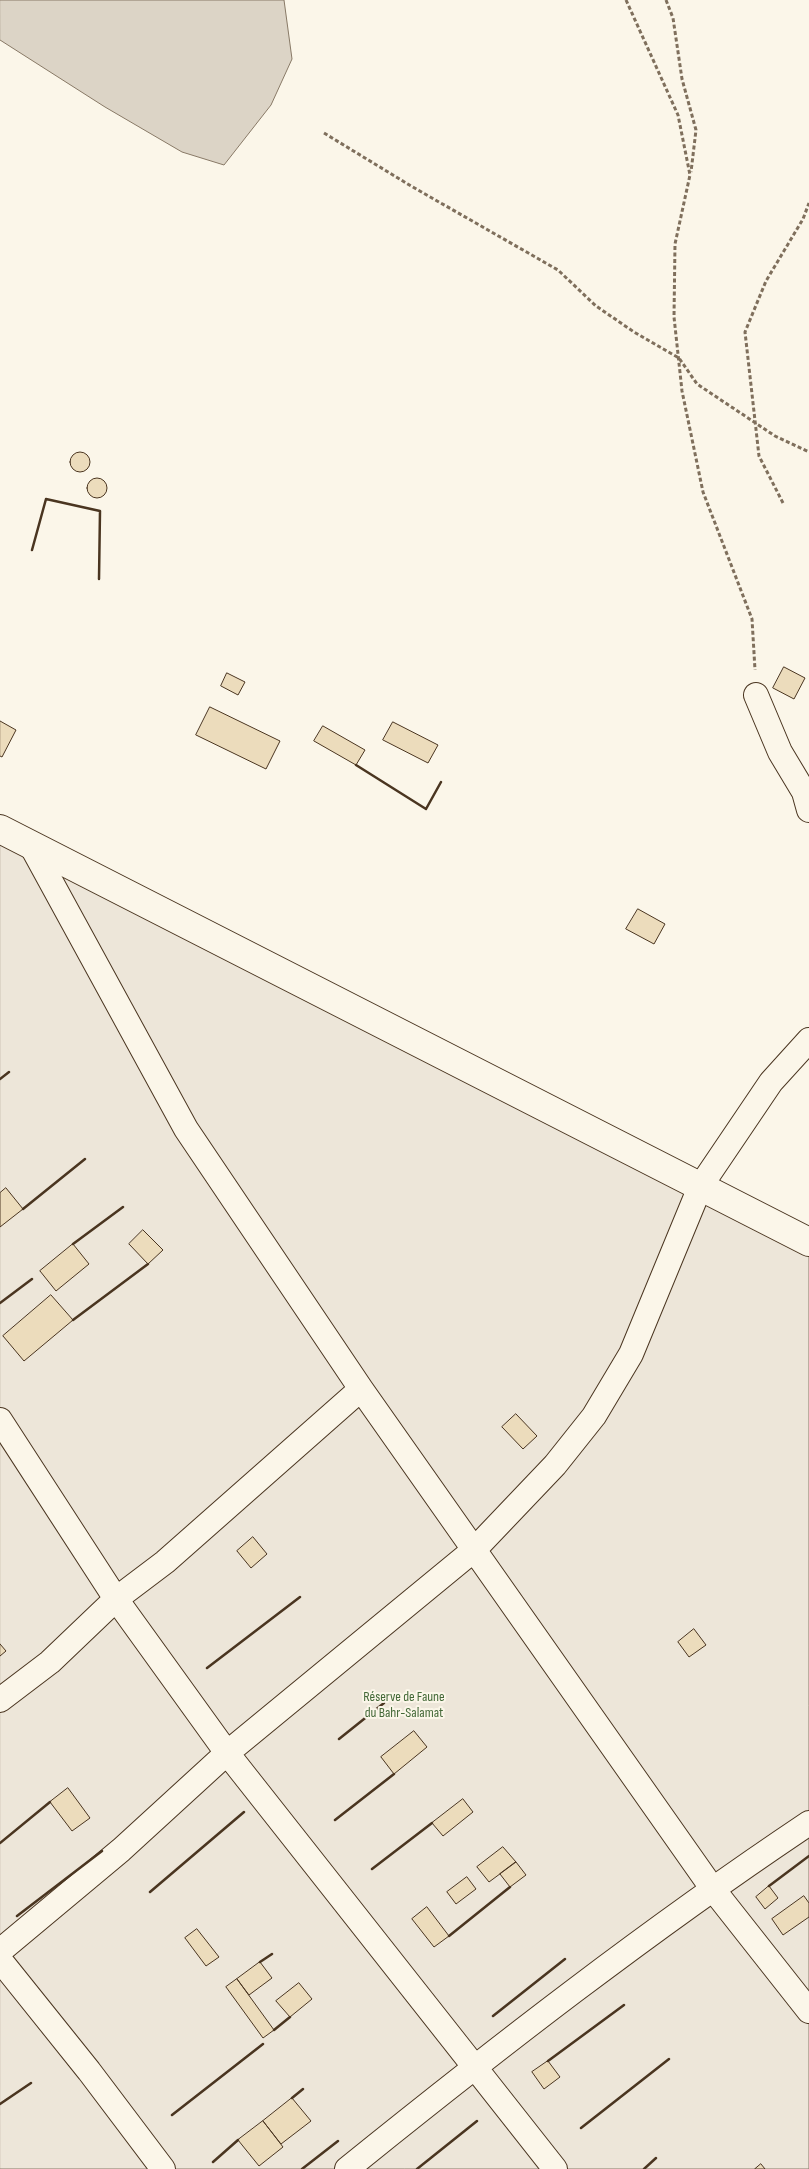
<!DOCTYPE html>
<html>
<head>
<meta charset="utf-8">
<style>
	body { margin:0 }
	canvas { display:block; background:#fbf6e9 }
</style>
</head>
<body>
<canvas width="809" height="2169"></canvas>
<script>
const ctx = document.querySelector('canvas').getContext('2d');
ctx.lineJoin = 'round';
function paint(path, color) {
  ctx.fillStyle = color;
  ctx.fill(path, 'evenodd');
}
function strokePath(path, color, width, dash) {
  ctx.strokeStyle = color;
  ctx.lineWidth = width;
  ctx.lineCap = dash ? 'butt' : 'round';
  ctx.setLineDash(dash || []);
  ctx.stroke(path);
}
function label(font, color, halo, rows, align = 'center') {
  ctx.font = font + ' "Sofia Sans Condensed",sans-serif';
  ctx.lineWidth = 4;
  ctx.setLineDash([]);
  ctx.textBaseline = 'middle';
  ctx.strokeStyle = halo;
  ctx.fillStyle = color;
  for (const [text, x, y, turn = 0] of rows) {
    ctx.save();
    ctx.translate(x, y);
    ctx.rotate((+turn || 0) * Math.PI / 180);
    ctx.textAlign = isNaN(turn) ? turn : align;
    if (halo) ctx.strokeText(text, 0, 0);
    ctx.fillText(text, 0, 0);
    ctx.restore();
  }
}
const green = new Path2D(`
	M0,829L809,1242V2169H0Z`);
paint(green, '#ede6d9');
strokePath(green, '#887966', 1);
const water = new Path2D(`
	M0,0H284L292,59L271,105L224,165L182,152L105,107L0,40Z`);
paint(water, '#dcd4c6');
strokePath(water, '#887966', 1);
const building = new Path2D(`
	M70 462a10 10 0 1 1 20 0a10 10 0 1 1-20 0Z
	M87 488a10 10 0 1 1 20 0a10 10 0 1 1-20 0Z
	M784,667L805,678L794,699L773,688Z
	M227,673L245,682L238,695L221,686Z
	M210,707L280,741L266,769L196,735Z
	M0,721L16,730L2,757L0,756Z
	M393,722L438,745L428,763L383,740Z
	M323,726L365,750L356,765L314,741Z
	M638,909L665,924L654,944L626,929Z
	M6,1188L23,1209L0,1227V1193Z
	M143,1230L163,1250L148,1264L129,1244Z
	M73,1244L89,1264L56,1291L40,1271Z
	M51,1295L73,1320L24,1361L3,1336Z
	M516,1414L537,1436L523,1449L502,1427Z
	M253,1537L267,1554L251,1568L237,1551Z
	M694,1629L706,1645L689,1657L678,1642Z
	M0,1644L6,1651L0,1656Z
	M414,1731L427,1747L394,1774L381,1757Z
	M68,1788L90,1818L72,1831L50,1802Z
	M463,1799L473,1812L443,1836L432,1823Z
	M503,1847L516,1862L489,1882L477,1867Z
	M516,1862L526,1875L510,1887L500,1874Z
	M467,1877L476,1889L456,1904L447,1892Z
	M769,1886L778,1898L765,1909L756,1897Z
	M804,1896L809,1903V1917L783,1935L772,1919Z
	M427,1907L449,1936L434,1947L412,1919Z
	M197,1929L219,1957L206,1966L185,1938Z
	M260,1962L272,1978L249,1995L237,1979Z
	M237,1979L274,2030L263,2038L226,1987Z
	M299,1983L312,1999L290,2017L276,2001Z
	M548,2061L560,2077L544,2089L532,2072Z
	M292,2098L311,2121L281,2144L263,2121Z
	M263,2121L283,2147L259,2166L238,2140Z
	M761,2164L765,2169H755Z`);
paint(building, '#ecdcbc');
strokePath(building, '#4a3520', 1);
const street = new Path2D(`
	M756,695L780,752L804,792L809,810
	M32,847L186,1129L361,1389L712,1888L809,2011
	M0,1420L116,1599L227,1753L555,2169
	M0,1700L50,1662L116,1599L165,1562L361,1389
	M0,1951L121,1850L227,1753L475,1549L555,1465L594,1416L631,1354L700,1187L771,1082L809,1040
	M0,1960L89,2071L163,2169
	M347,2169C497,2048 649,1930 809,1823`);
const primary = new Path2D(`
	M0,829L809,1242`);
strokePath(street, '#4a3520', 26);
strokePath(primary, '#4a3520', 30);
strokePath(new Path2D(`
	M626,0L678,115L690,175L675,244L674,317L682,391L703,492L752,619L755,670
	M666,0L673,18L682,79L696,130L691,172
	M324,133L411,186L558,270L596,306L634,332L679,358L697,384L775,436L809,452
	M783,503L759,456L745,332L766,281L803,219L809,203`), '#7f6f5c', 3, [4, 2.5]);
strokePath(street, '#fbf6e9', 24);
strokePath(primary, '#fbf6e9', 28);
strokePath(new Path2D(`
	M32,550L46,499L100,511L99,579
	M356,765L426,809L441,782
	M0,1079L9,1072
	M23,1209L85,1159
	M73,1244L123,1207
	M0,1303L32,1279
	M73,1320L148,1264
	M207,1668L300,1597
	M339,1739L384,1703
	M335,1820L394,1774
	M0,1843L50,1802
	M372,1869L432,1823
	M769,1886L809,1856
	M150,1892L244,1812
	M17,1916L102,1851
	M449,1936L510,1887
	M260,1962L272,1954
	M493,2016L565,1959
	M274,2030L290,2017
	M548,2061L624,2005
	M292,2098L303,2089
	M0,2104L31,2083
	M172,2115L263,2044
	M581,2128L669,2059
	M213,2162L238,2140
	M302,2169L338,2141
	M417,2169L477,2121
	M644,2169L656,2158`), '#4a3520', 2.5);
label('14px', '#436837', '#fbf6e9', [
	["Réserve de Faune",404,1697],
	["du Bahr-Salamat",404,1713]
]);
</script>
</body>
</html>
